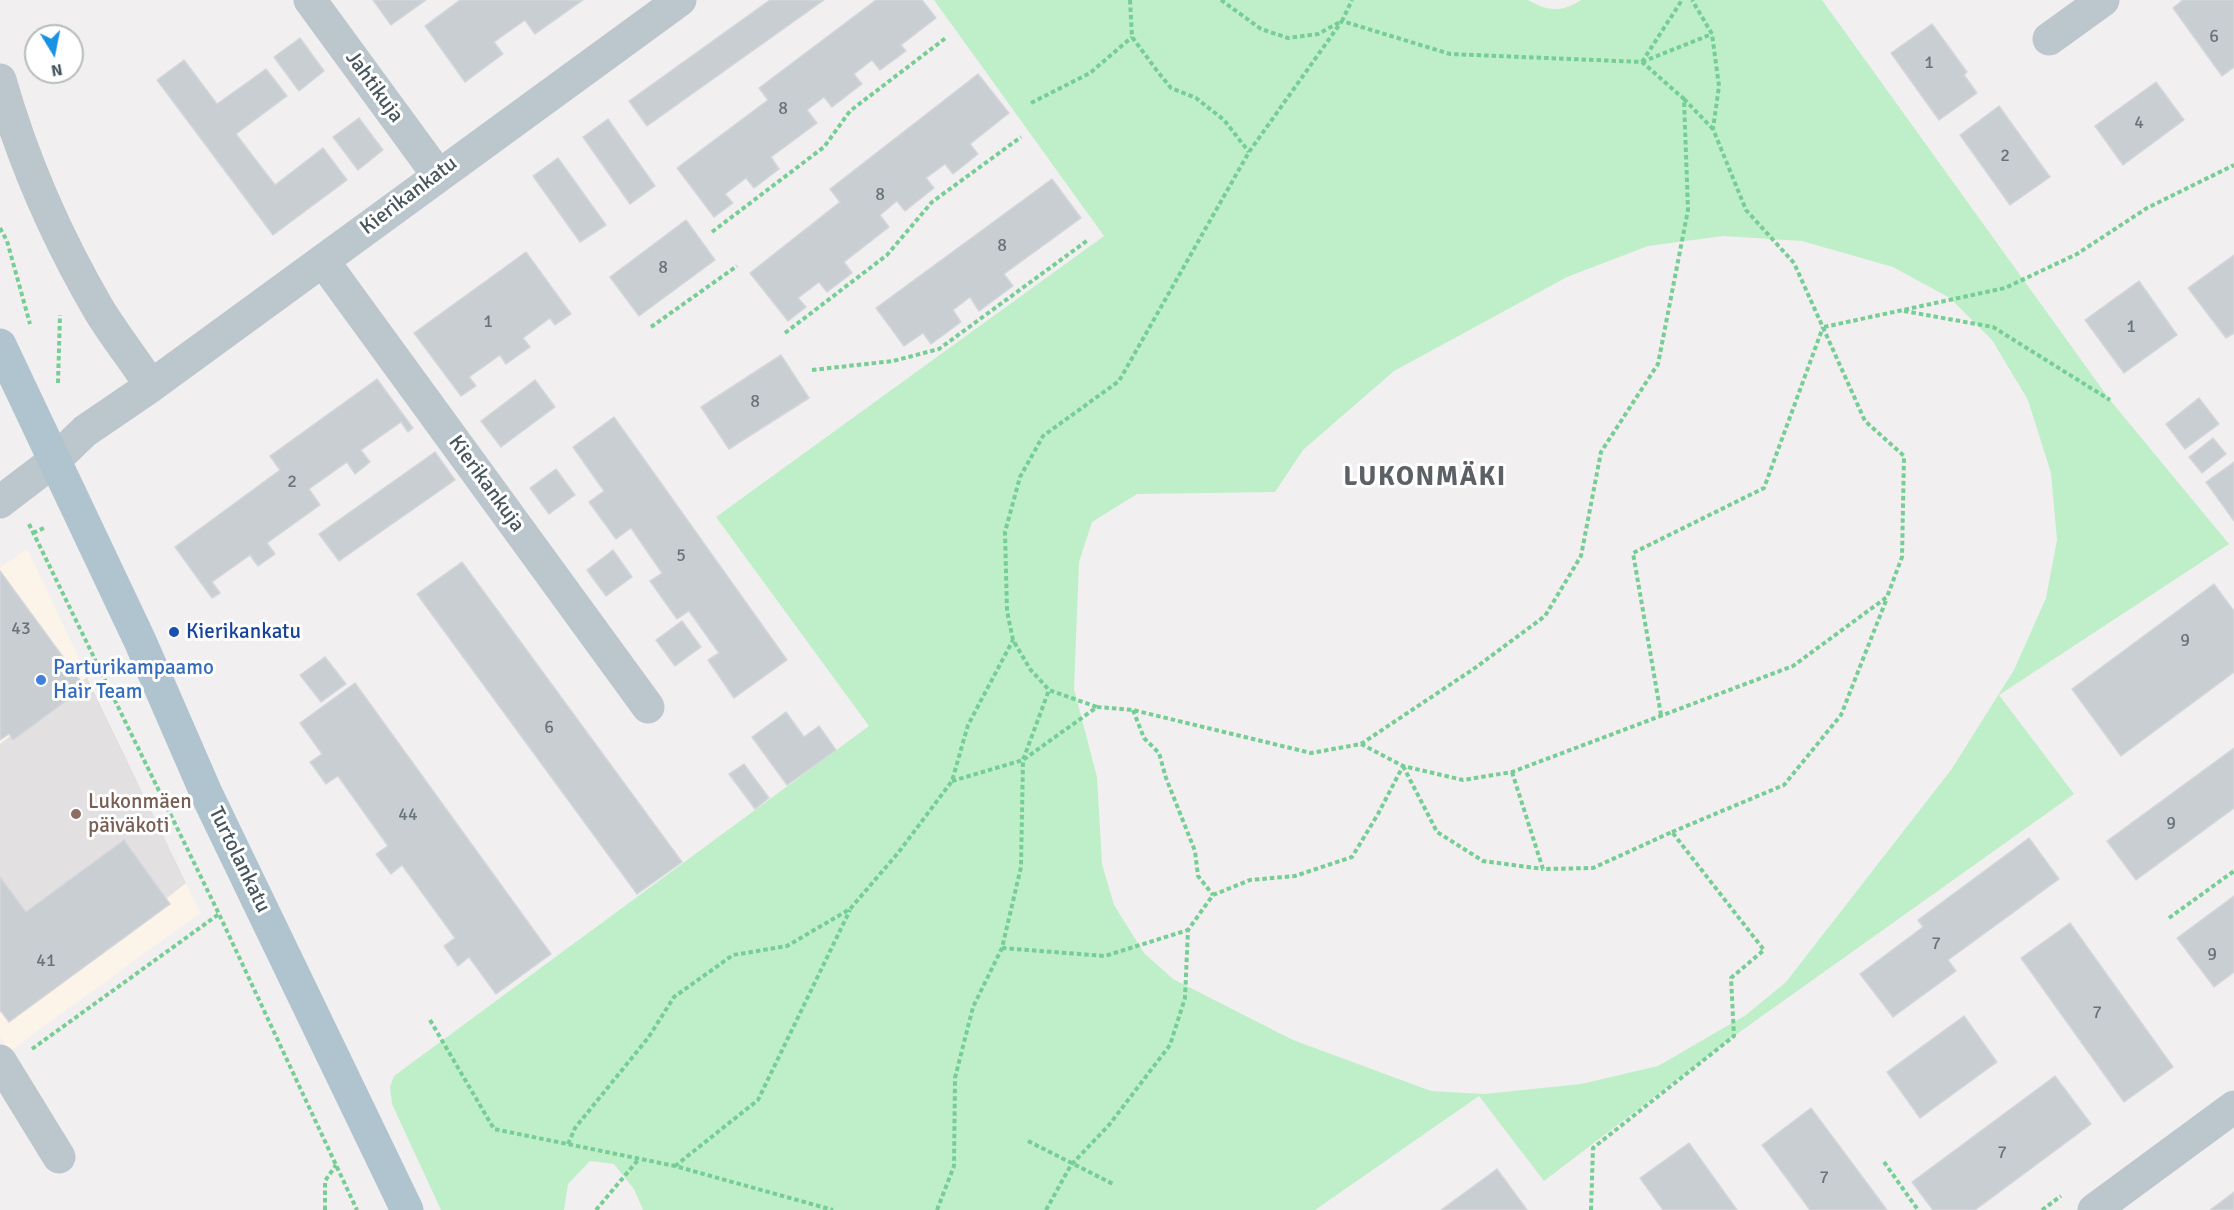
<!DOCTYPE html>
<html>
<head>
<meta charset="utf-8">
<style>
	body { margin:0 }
	#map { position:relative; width:2234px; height:1210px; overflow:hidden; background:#f2eff0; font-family:Signika,sans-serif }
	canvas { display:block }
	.north { position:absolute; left:24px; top:24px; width:60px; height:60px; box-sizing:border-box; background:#fff; border:2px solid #b5bbbe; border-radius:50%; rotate:170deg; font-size:16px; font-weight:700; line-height:24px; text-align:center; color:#47565d }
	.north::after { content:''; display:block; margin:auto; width:21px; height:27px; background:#1892e3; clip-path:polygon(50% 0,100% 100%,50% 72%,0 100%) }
</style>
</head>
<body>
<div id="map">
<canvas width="2234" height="1210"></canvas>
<div class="north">N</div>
</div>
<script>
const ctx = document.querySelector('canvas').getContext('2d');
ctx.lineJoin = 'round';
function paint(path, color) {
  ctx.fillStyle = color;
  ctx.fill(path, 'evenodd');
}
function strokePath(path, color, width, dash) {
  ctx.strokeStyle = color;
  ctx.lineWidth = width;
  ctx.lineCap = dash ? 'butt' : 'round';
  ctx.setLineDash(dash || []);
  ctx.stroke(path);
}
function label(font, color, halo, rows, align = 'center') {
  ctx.font = font + ' Signika,sans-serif';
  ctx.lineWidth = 6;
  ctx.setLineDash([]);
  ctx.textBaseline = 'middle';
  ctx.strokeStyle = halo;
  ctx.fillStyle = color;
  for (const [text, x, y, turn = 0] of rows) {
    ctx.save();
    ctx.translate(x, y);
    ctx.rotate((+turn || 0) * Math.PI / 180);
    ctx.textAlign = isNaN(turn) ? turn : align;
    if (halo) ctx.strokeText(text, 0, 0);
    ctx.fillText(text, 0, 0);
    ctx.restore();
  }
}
paint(new Path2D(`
	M27,549L200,913L10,1051L0,1037V568Z`), '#fcf4e9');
paint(new Path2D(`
	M87,677L186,883L9,1022L0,1010V744Z`), '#e3e0e2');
paint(new Path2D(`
	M934,0H1528C1547,11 1562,13 1581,0H1822L2110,400L2229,544L1999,695L2074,794L1734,1036L1544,1181L1479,1096L1315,1210H643L634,1189L614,1164L590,1161L568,1184L564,1210H441L392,1104L390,1087L394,1076L869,726L716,517L1104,236ZM1723,236L1802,241L1893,267L1950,298L1992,340L2028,400L2051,473L2057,540L2046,598L2014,670L1951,770L1786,982L1746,1015L1658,1066L1581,1084L1484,1094L1431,1091L1293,1040L1173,979L1144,953L1114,905L1102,864L1097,777L1074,689L1079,562L1092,522L1137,494L1275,492L1303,450L1394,371L1567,277L1648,246Z`), '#beefc9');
const building = new Path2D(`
	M373,0H426L391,25Z
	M460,0H583L535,34L525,20L494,42L503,54L465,82L425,26Z
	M770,0H824L647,126L629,101Z
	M876,0H922L936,18L901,45L906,51L880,70L872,60L854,74L862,84L832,107L824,97L807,110L817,123L771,157L779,169L754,188L746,178L725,194L733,203L714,217L677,168L768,100L759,88Z
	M2183,0H2234V67L2222,76L2173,8Z
	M1932,24L1967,72L1964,75L1977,93L1939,120L1891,53Z
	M300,38L324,71L299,91L274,57Z
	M184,60L217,104L266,69L287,96L236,134L275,185L323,148L347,180L273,235L157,80Z
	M978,74L1009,113L970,144L978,154L953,174L945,164L926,178L934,188L905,211L897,201L880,215L889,227L844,262L852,273L827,292L819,282L798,298L806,307L788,321L750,273L840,202L830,189Z
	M2156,82L2184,120L2123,165L2095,126Z
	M1999,106L2050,177L2010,205L1960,135Z
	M359,118L383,150L358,170L333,137Z
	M608,119L655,186L630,204L583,137Z
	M558,158L606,225L580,242L533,176Z
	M1052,179L1081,218L1004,274L1013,286L979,311L970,297L953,310L961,322L931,344L923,333L904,346L876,308Z
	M686,220L715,260L639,316L610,277Z
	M526,252L571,314L555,325L550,318L523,338L530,347L506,364L500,355L469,377L476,386L461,396L414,333Z
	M2234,255V333L2226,338L2188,288Z
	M2139,281L2177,335L2124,373L2085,320Z
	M781,355L809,398L729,449L701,407Z
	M377,379L413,428L408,432L401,422L361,450L370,462L355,474L347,462L309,489L320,505L267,543L275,554L258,566L250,555L212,582L220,593L212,598L175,547L280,470L270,456Z
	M535,380L555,407L501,447L481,421Z
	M2199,398L2219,424L2185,449L2166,424Z
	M614,417L787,660L734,698L708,660L719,653L689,611L677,619L650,581L662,573L631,528L616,539L589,502L604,491L573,447Z
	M2213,438L2226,454L2202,473L2189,457Z
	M435,452L455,480L339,561L319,534Z
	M2234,462V521L2206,482Z
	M556,469L575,495L549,514L530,488Z
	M613,550L632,577L606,596L587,570Z
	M462,562L682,862L637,894L417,594Z
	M0,571L85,687L13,740L9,734L0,740Z
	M2214,584L2234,611V672L2121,756L2072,689Z
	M682,621L701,647L675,666L656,640Z
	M325,657L346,684L321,702L300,675Z
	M355,683L551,954L496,994L469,957L458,966L444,946L455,938L402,865L391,874L376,854L388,846L338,776L326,784L310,762L322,754L300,723Z
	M786,712L804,737L819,726L836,750L787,785L752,737Z
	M2234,748V808L2136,880L2107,841Z
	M744,764L769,798L755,809L729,774Z
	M2029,838L2059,879L1948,960L1956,971L1893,1017L1860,974L1923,927L1918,920Z
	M124,840L170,904L9,1022L0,1010V877L26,912Z
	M2234,896V972L2214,987L2177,938Z
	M2070,923L2173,1067L2124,1102L2021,958Z
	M1964,1016L1997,1062L1920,1118L1887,1072Z
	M2055,1076L2091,1124L1975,1210H1933L1912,1182Z
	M1811,1108L1887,1210H1810L1762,1145Z
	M1689,1143L1737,1210H1663L1640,1178Z
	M1497,1169L1527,1210H1441Z
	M2234,1192V1210H2210Z`);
paint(building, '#c9ced2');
strokePath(building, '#d3d7db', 1.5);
strokePath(new Path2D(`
	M1130,0L1132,37L1158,72L1171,88L1196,98L1224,120L1249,152
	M1221,0L1261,29L1288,38L1318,34L1342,21L1352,0
	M1642,62L1712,34
	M1642,62L1682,0
	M1684,99L1713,129
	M1031,103L1090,73L1132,37
	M0,228L7,241L30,324
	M712,232L824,147L850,111L947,37
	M1904,311L1993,327L2110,400
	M651,327L737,266
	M1824,327L2005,288L2077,254L2147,208L2234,165
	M785,333L887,255L932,202L1021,137
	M812,370L893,361L939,349L1088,240
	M58,383L60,315
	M29,524L219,914L357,1210
	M33,533L46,527
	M1133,710L1144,738L1159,753L1166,778L1195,851L1198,876L1213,895
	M1661,715L1633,553L1764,488L1823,327
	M1361,744L1403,766L1463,780L1512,772L1793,666L1887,597L1902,557L1904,456L1865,421L1794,263L1746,210L1713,129L1719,86L1712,34L1692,0
	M1403,766L1437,832L1483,861L1543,869
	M1512,772L1543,869L1593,868L1672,832L1764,950L1731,978L1734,1036L1593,1148L1591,1210
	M952,781L1023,760L1097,707L1133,710L1311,753L1361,744L1475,668L1545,616L1581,556L1601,452L1658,364L1688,210L1684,99L1642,62L1450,54L1342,21L1249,152L1119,381L1043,436L1020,477L1005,532L1007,611L1013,640L1030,669L1049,690L1097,707
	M1672,832L1784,785L1841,715L1887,598
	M2169,918L2234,871
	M1002,948L1105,956L1188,930
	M430,1020L494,1129L675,1166L833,1210
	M32,1049L219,914
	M1028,1141L1115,1185
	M568,1144L575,1128L648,1038L674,997L733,955L787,946L850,909L898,853L952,781L968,725L1013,640
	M1884,1162L1918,1210
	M675,1166L758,1100L850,910
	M325,1210V1181L336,1165
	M596,1210L638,1160
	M937,1210L954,1166L955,1078L973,1007L1002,948L1021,867L1023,760L1049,690
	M1046,1210L1071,1165L1109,1125L1170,1045L1185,998L1188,930L1213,895L1250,880L1295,876L1352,857L1378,814L1403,766
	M2042,1210L2061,1196`), '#76ce94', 4, [4.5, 3]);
strokePath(new Path2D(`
	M310,0L438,175
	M2049,39L2103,0
	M0,80C23,161 57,238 99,310C115,336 134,360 151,386
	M323,261L648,707
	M0,502L55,460L85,431L151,386L680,0
	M0,1061L59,1157
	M2094,1210L2234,1107`), '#bbc7cc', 33);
strokePath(new Path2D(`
	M0,345L140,641L207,795L407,1210`), '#afc4ce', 33);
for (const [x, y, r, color] of [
	[174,632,6,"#1a4fb4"],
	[41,680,6,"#3f7fe0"],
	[76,814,6,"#8d6e63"]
]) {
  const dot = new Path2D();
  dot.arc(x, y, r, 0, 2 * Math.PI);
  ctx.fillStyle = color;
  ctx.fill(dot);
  strokePath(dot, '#fff', 2);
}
label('18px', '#68747a', null, [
	["6",2214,37],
	["1",1929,63],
	["8",783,109],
	["4",2139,123],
	["2",2005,156],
	["8",880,195],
	["8",1002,246],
	["8",663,268],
	["1",488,322],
	["1",2131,327],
	["8",755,402],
	["2",292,482],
	["5",681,556],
	["43",21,629],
	["9",2185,641],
	["6",549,728],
	["44",408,815],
	["9",2171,824],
	["7",1936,944],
	["9",2212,955],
	["41",46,961],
	["7",2097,1013],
	["7",2002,1153],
	["7",1824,1178]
]);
label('21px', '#47565d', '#fff', [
	["Jahtikuja",374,87,54],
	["Kierikankatu",409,196,-37],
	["Kierikankuja",486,484,54],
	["Turtolankatu",239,860,64]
]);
label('21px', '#164399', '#fff', [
	["Kierikankatu",186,632]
], 'left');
label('21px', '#366cbe', '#fff', [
	["Parturikampaamo",53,668],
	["Hair Team",53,692]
], 'left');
label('21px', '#785e54', '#fff', [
	["Lukonmäen",88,802],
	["päiväkoti",88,826]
], 'left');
ctx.letterSpacing = '1.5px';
label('bold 27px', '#5c6165', '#fff', [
	["LUKONMÄKI",1425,478]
]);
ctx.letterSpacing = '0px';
</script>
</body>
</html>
